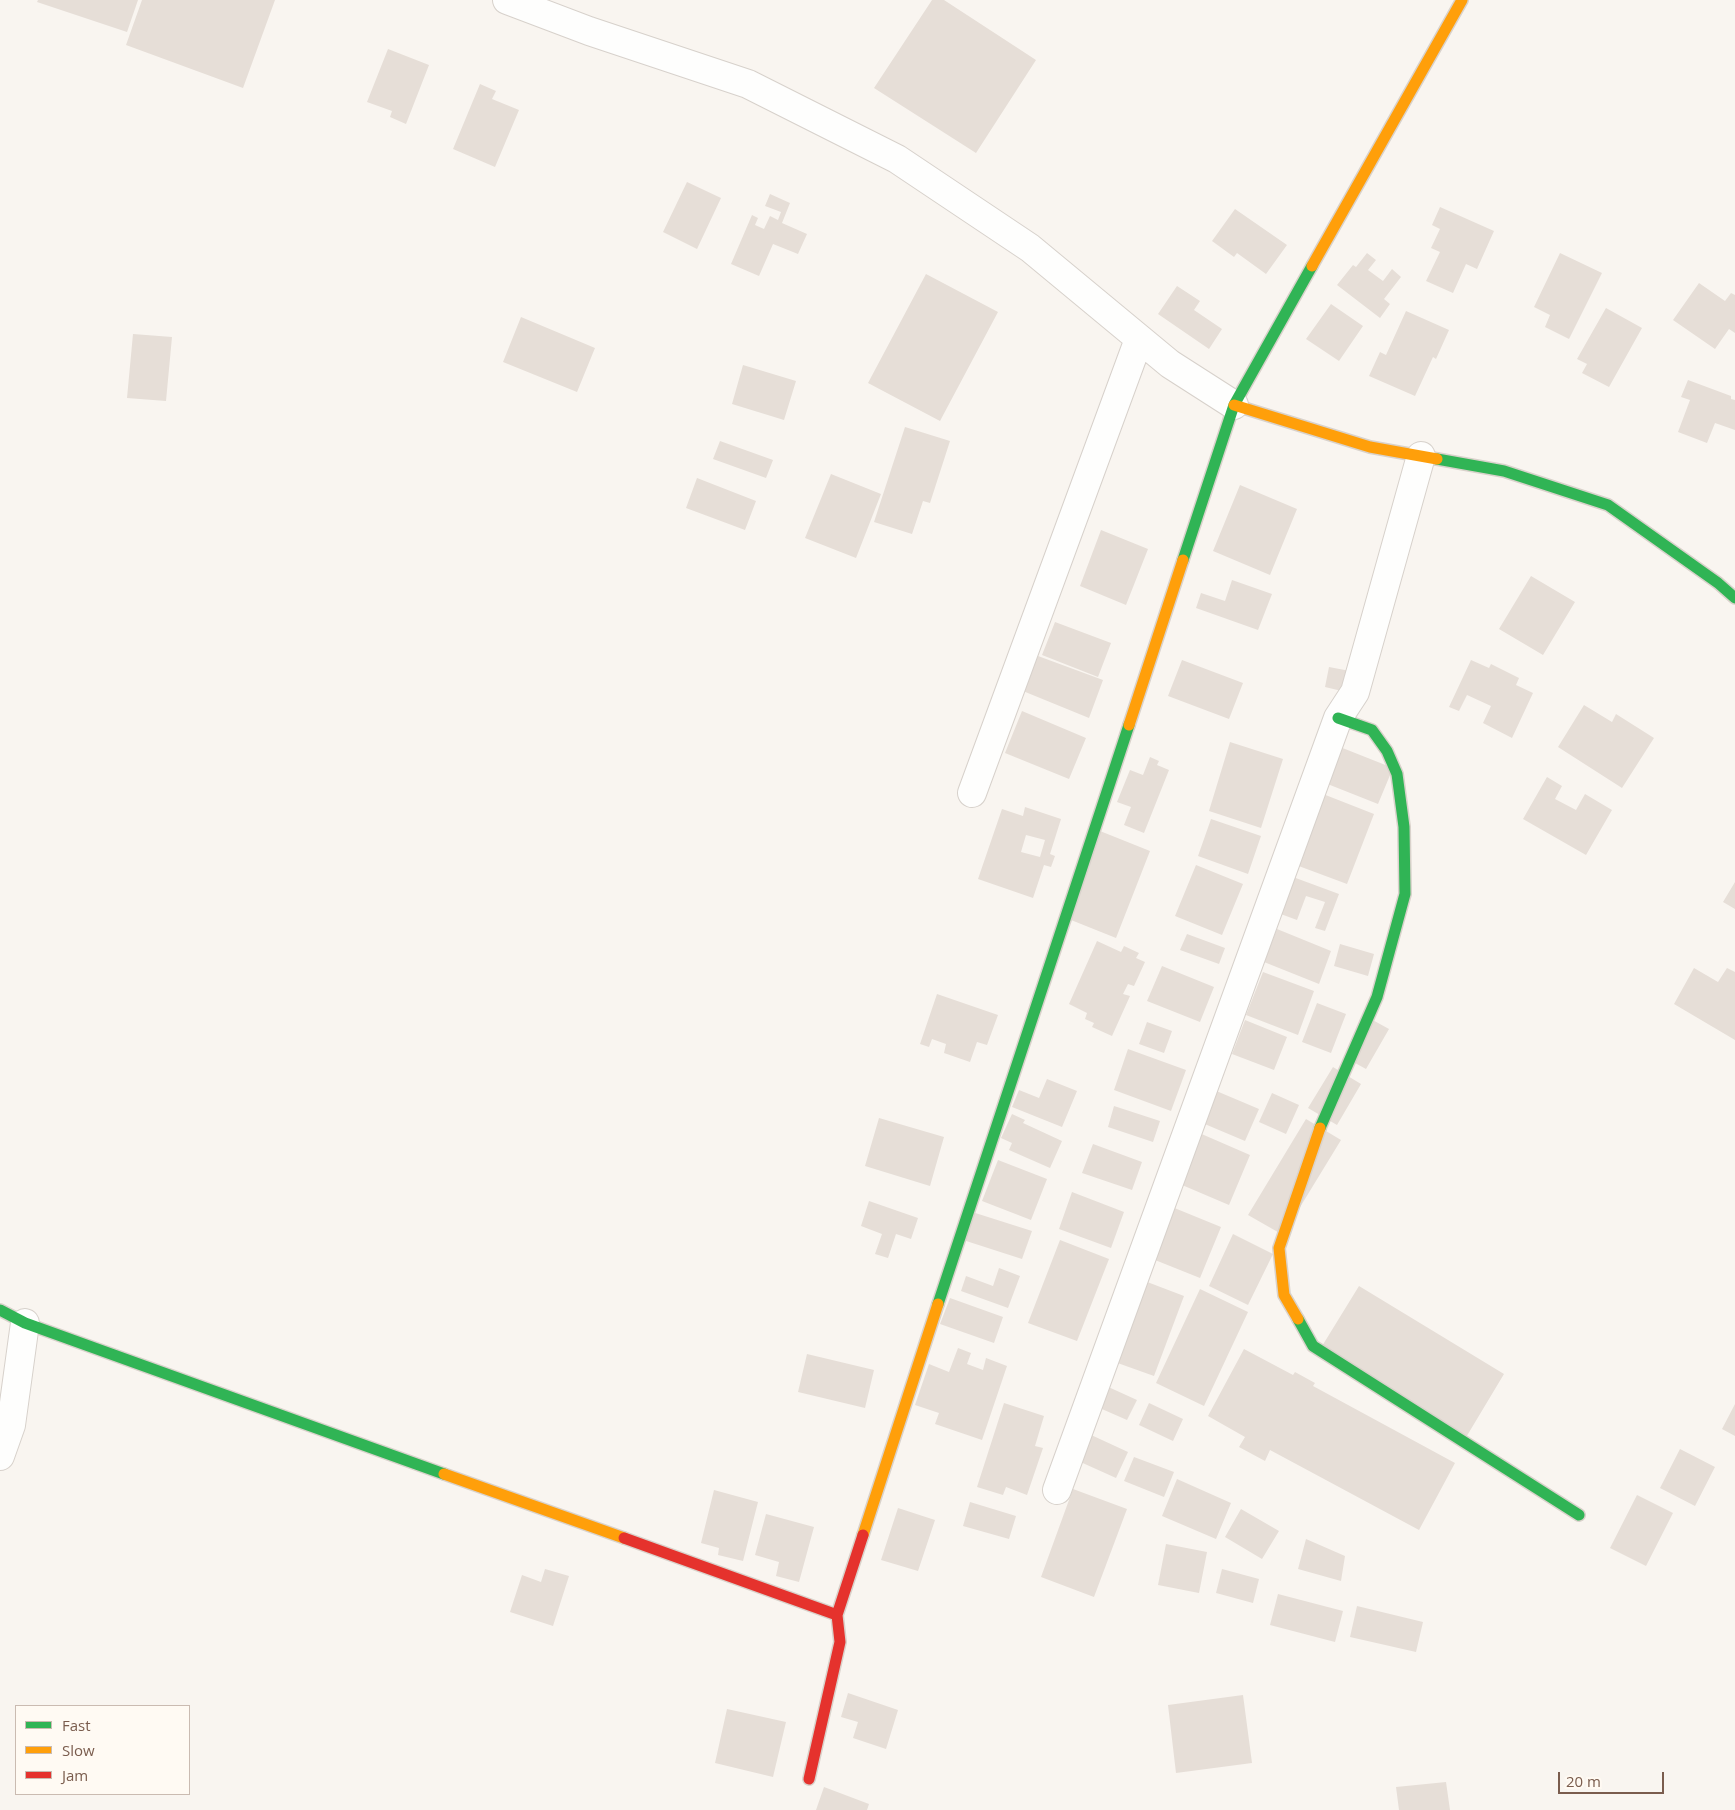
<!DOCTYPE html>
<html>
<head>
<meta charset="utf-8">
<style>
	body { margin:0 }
	#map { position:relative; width:1735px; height:1810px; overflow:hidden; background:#f9f5f0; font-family:"Open Sans",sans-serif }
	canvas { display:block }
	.legend { position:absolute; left:15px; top:1705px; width:175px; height:90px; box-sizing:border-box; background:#fffaf3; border:1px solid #cabbb1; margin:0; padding:6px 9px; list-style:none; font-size:15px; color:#7a5c4d }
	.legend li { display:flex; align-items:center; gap:10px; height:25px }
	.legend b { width:25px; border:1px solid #cabbb1 }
	.scale { position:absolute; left:1558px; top:1772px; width:106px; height:22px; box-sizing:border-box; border:2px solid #7a5c4d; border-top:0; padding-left:6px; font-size:15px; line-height:18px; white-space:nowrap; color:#7a5c4d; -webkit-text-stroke:4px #fffaf3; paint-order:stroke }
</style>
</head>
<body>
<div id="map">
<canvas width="1735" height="1810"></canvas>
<ul class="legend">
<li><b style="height:6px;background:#30b455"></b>Fast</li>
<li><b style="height:6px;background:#ff9f0a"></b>Slow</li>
<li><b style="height:6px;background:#e5322d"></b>Jam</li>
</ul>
<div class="scale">20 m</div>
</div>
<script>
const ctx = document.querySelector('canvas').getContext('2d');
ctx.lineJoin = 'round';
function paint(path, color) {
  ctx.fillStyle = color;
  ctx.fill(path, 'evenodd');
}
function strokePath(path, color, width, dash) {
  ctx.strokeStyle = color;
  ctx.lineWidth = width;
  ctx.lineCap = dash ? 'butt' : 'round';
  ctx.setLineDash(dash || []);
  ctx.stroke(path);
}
paint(new Path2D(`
	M38,0H138L127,32L37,2Z
	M142,0H275L243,88L126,45Z
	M932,0H944L1036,60L976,153L874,88Z
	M388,49L429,65L406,124L390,117L392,111L367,102Z
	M480,84L496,91L492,99L519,110L495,167L453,149Z
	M687,182L721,198L697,249L663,232Z
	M770,194L790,203L782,223L807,234L798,254L773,244L759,276L731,264L752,215L758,218L755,225L764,229L770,216L778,220L781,212L765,206Z
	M1440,207L1494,231L1477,269L1466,264L1453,293L1426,281L1440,252L1431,248L1440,229L1432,225Z
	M1235,209L1287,245L1266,274L1237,253L1234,257L1212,241Z
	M1367,253L1376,260L1368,270L1383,281L1392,269L1401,277L1384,299L1390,304L1380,318L1337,285L1353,265L1356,267Z
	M1560,253L1602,273L1569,339L1545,327L1550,315L1534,307Z
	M926,274L998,312L940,421L868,383Z
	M1699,283L1725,301L1731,293L1735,295V333L1729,329L1715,349L1673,320Z
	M1177,286L1200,301L1194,310L1222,329L1209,349L1158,314Z
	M1331,304L1363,326L1339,361L1306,339Z
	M1606,308L1642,328L1609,387L1582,373L1587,364L1577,359Z
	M1406,311L1449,330L1436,359L1433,357L1415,396L1369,376L1380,352L1386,355Z
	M521,317L595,348L577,392L503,362Z
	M133,334L172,337L166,401L127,398Z
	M743,365L796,381L784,420L732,404Z
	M1688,380L1731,396V399L1735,400V430L1715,423L1707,443L1678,432L1690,400L1681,397Z
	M905,427L950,441L930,503L923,501L912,534L874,522Z
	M720,441L773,460L766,478L713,459Z
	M831,474L881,494L856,558L805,538Z
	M697,478L756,501L745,530L686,508Z
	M1240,485L1297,509L1270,575L1213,551Z
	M1101,530L1148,549L1126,605L1080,586Z
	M1531,576L1575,602L1543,655L1499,629Z
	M1232,580L1272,594L1258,630L1196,608L1201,593L1225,601Z
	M1055,622L1111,643L1098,677L1042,655Z
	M1038,656L1103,680L1089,718L1018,689L1026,670L1031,672Z
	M1182,660L1243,683L1229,719L1168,696Z
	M1471,660L1489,668L1491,664L1519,678L1516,685L1533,693L1512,738L1483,723L1491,706L1467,695L1459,711L1449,707Z
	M1329,667L1350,671L1346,692L1325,687Z
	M1584,705L1612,722L1616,714L1654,738L1622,788L1558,747Z
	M1022,711L1086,738L1069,779L1005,753Z
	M1230,742L1283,759L1261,828L1209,811Z
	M1340,747L1393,768L1378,804L1325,783Z
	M1150,757L1159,761L1157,765L1169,770L1144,833L1124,825L1131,807L1117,802L1130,770L1143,775Z
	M1547,777L1562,786L1555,799L1576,810L1585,794L1612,810L1586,855L1523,819Z
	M1323,794L1374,814L1347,884L1296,865Z
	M1025,807L1061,819L1050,854L1055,856L1051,867L1044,865L1033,898L978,879L1002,809L1023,816ZM1026,835L1045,840L1040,857L1021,852Z
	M1211,819L1261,836L1248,874L1198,856Z
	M1100,831L1150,851L1116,938L1066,918Z
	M1196,865L1243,884L1222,935L1175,916Z
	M1293,877L1339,894L1325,931L1315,928L1325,902L1306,896L1297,920L1278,913Z
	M1735,882V909L1723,902Z
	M1277,929L1331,951L1319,984L1264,962Z
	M1187,934L1225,948L1219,964L1180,950Z
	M1097,941L1121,952L1124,946L1139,953L1136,958L1145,962L1134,986L1128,984L1123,994L1130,996L1112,1036L1092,1027L1094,1023L1085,1019L1087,1013L1069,1004Z
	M1340,944L1374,954L1368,976L1334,966Z
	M1162,966L1214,987L1200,1022L1147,1001Z
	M1694,968L1718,982L1727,968L1735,972V1040L1674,1004Z
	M1263,972L1314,991L1298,1035L1246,1015Z
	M937,994L998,1015L987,1045L977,1042L970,1062L944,1053L946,1044L932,1039L929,1047L920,1044Z
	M1317,1003L1346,1014L1331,1053L1302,1042Z
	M1369,1018L1389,1029L1366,1069L1346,1058Z
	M1245,1020L1287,1037L1274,1070L1232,1054Z
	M1147,1022L1172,1031L1164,1053L1139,1044Z
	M1128,1049L1186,1070L1171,1111L1114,1090Z
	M1333,1067L1361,1084L1337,1125L1308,1108Z
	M1047,1079L1077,1091L1062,1127L1012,1107L1019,1090L1039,1098Z
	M1214,1090L1259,1109L1245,1141L1200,1122Z
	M1272,1093L1299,1105L1286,1134L1259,1122Z
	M1114,1106L1160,1121L1153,1142L1108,1127Z
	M1012,1114L1025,1120L1023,1123L1062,1141L1050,1168L1009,1150L1012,1143L1001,1138Z
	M879,1118L944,1137L930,1186L865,1166Z
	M1306,1119L1341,1140L1283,1235L1248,1215Z
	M1197,1132L1250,1155L1229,1205L1175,1182Z
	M1093,1144L1142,1162L1132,1190L1082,1173Z
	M998,1160L1047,1179L1031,1220L982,1201Z
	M1072,1192L1124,1212L1111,1248L1059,1229Z
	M869,1201L918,1218L911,1239L896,1234L888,1258L875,1254L882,1234L861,1226Z
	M1172,1207L1221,1227L1200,1278L1150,1258Z
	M969,1211L1032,1231L1022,1259L960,1239Z
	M1233,1234L1273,1254L1248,1305L1209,1286Z
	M1060,1240L1109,1259L1077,1341L1028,1323Z
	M999,1268L1020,1276L1008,1308L961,1291L966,1276L993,1286Z
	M1142,1280L1184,1296L1154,1376L1112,1361Z
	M1359,1286L1504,1374L1465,1439L1319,1351Z
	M1200,1289L1248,1312L1204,1406L1156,1383Z
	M950,1298L1003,1317L994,1343L940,1324Z
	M958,1348L971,1353L967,1364L983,1370L986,1358L1007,1366L982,1440L935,1424L939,1413L915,1405L929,1364L949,1372Z
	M1244,1349L1293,1375L1295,1372L1315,1383L1313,1386L1455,1463L1419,1530L1270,1450L1265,1461L1239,1447L1245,1437L1208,1416Z
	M807,1354L874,1370L865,1408L798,1392Z
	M1104,1385L1137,1400L1127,1420L1095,1406Z
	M1004,1403L1044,1416L1035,1446L1043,1448L1027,1495L1006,1487L1003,1495L977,1487Z
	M1149,1403L1183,1419L1173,1441L1139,1425Z
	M1735,1404V1436L1722,1429Z
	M1089,1434L1128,1452L1116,1478L1076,1460Z
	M1680,1449L1715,1467L1695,1506L1660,1488Z
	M1134,1457L1174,1472L1164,1497L1124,1481Z
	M1177,1479L1231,1503L1216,1539L1162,1516Z
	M1073,1489L1127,1509L1094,1597L1041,1577Z
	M714,1490L758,1502L743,1561L718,1555L719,1548L701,1543Z
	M1637,1495L1673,1513L1646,1566L1610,1548Z
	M970,1502L1016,1516L1009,1539L963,1526Z
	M898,1508L935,1520L918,1571L881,1560Z
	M1241,1509L1279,1531L1262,1559L1225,1537Z
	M766,1514L814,1527L799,1582L776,1576L779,1562L755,1555Z
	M1306,1539L1345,1556L1341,1581L1298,1569Z
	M1166,1544L1207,1552L1199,1593L1158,1585Z
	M545,1569L569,1576L553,1626L510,1612L522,1575L541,1582Z
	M1222,1569L1259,1579L1253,1603L1216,1593Z
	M1278,1594L1343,1611L1335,1642L1270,1625Z
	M1357,1606L1423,1622L1416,1652L1350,1637Z
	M848,1693L898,1710L886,1749L853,1738L858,1722L841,1717Z
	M1243,1695L1252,1763L1176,1773L1168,1705Z
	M727,1709L786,1722L773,1777L715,1763Z
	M1446,1782L1450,1810H1399L1396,1787Z
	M824,1787L869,1804L867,1810H816Z`), '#e6ded7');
const street = new Path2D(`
	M507,0L589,31L748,84L897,159L1030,248L1170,364L1234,405
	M972,793L1139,339
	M0,1456L11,1425L25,1323
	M1057,1490L1338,718L1355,692L1421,456`);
const fast = new Path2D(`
	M1437,459L1504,471L1608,505L1718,583L1735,598
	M1183,560L1234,405L1312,266
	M1320,1128L1377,997L1405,894L1404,827L1397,774L1387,751L1372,730L1338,718
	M938,1304L1129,725
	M0,1310L25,1323L444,1474
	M1298,1319L1313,1346L1579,1515`);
const slow = new Path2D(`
	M1312,266L1462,0
	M1234,405L1370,447L1437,459
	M1129,725L1183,560
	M1298,1319L1284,1295L1279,1248L1320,1128
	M444,1474L624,1538
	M863,1535L938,1304`);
const jam = new Path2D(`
	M624,1538L837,1615
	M809,1779L840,1642L837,1615L863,1535`);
strokePath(street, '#d7d1cb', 30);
strokePath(fast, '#d9d2cb', 14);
strokePath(slow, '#d9d2cb', 14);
strokePath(jam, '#d9d2cb', 14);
strokePath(street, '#fefefd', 28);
strokePath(fast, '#30b455', 11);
strokePath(slow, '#ff9f0a', 11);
strokePath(jam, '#e5322d', 11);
</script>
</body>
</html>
